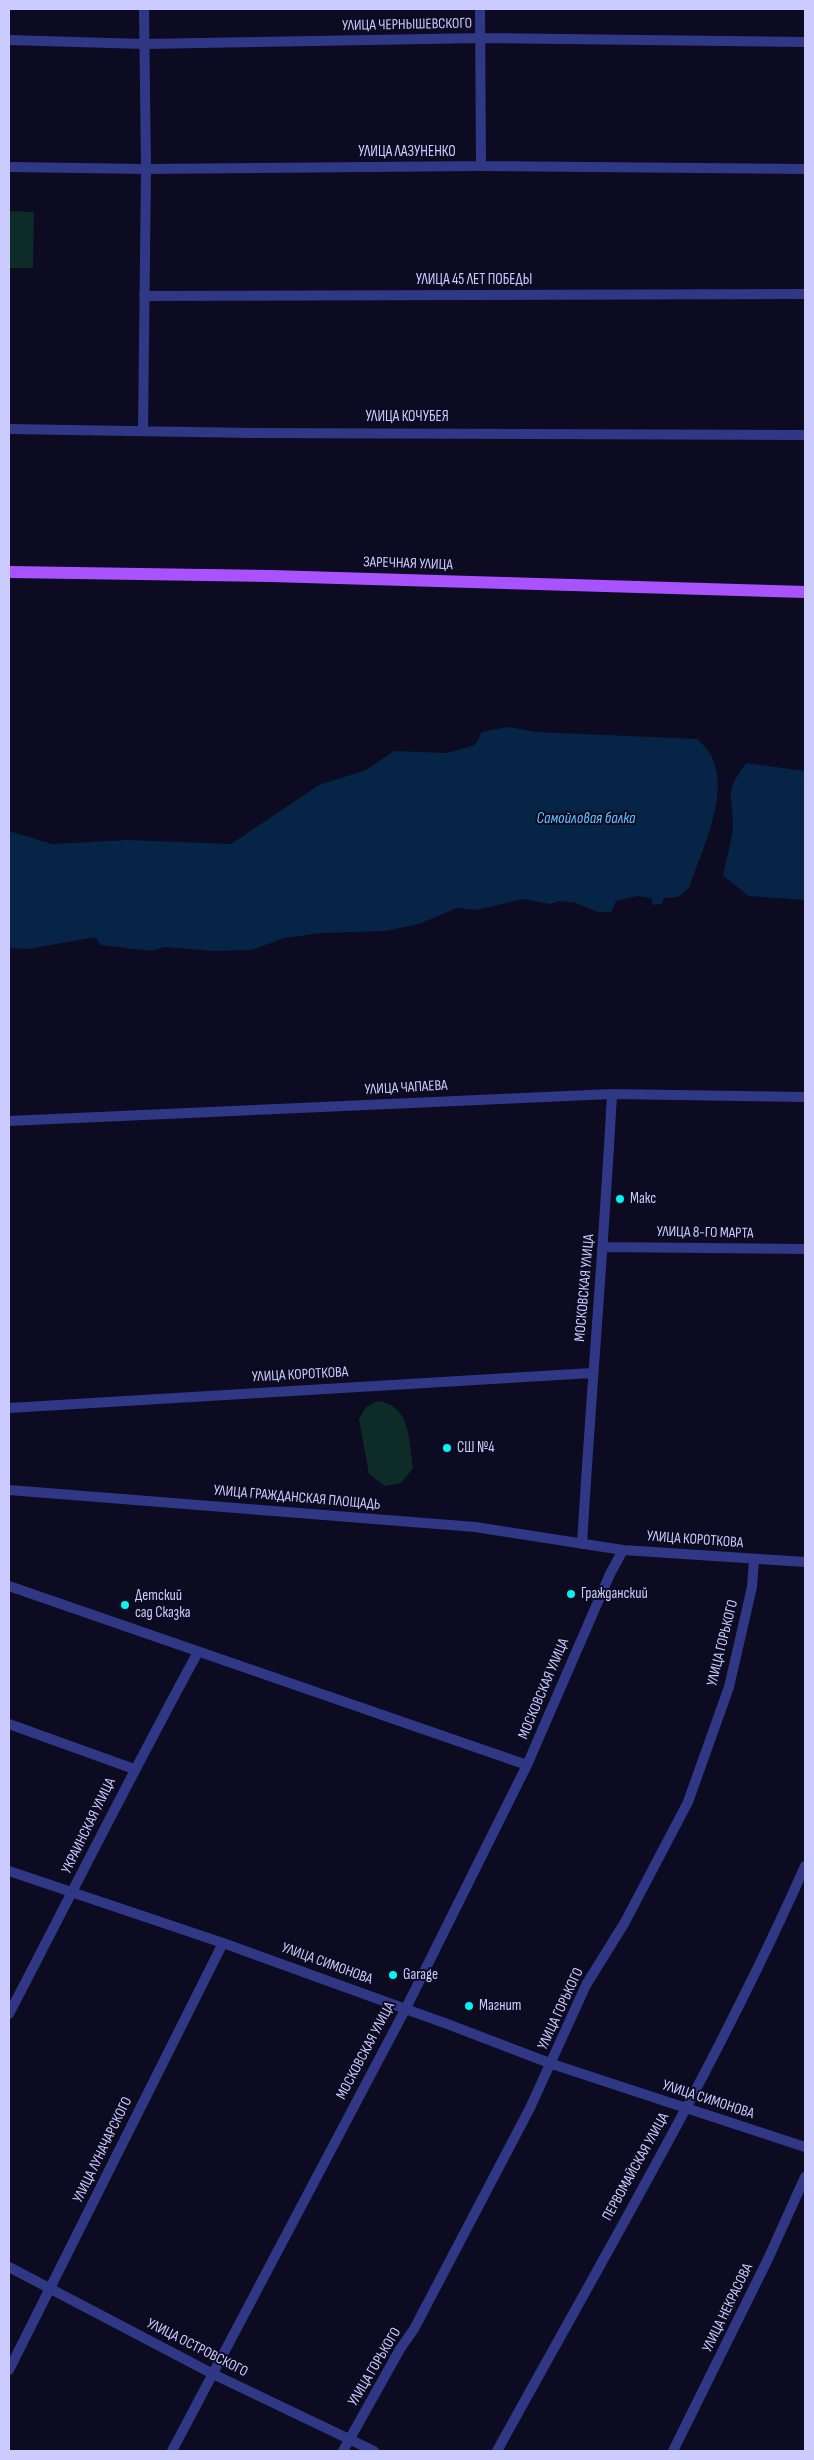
<!DOCTYPE html>
<html>
<head>
<meta charset="utf-8">
<style>
	body { margin:0 }
	#map { position:relative; width:814px; height:2460px; overflow:hidden; background:#0c0b21; font-family:"Sofia Sans Condensed",sans-serif }
	canvas { display:block }
	.frame { position:absolute; inset:0; border:10px solid #cbcbff; pointer-events:none }
</style>
</head>
<body>
<div id="map">
<canvas width="814" height="2460"></canvas>
<div class="frame"></div>
</div>
<script>
const ctx = document.querySelector('canvas').getContext('2d');
ctx.lineJoin = 'round';
function paint(path, color) {
  ctx.fillStyle = color;
  ctx.fill(path, 'evenodd');
}
function strokePath(path, color, width, dash) {
  ctx.strokeStyle = color;
  ctx.lineWidth = width;
  ctx.lineCap = dash ? 'butt' : 'round';
  ctx.setLineDash(dash || []);
  ctx.stroke(path);
}
function label(font, color, halo, rows, align = 'center') {
  ctx.font = font + ' "Sofia Sans Condensed",sans-serif';
  ctx.lineWidth = 4;
  ctx.setLineDash([]);
  ctx.textBaseline = 'middle';
  ctx.strokeStyle = halo;
  ctx.fillStyle = color;
  for (const [text, x, y, turn = 0] of rows) {
    ctx.save();
    ctx.translate(x, y);
    ctx.rotate((+turn || 0) * Math.PI / 180);
    ctx.textAlign = isNaN(turn) ? turn : align;
    if (halo) ctx.strokeText(text, 0, 0);
    ctx.fillText(text, 0, 0);
    ctx.restore();
  }
}
paint(new Path2D(`
	M9,211L34,212L33,268H9Z
	M378,1401C411,1405 409,1442 413,1468L401,1483L385,1486L369,1474L359,1419L366,1407Z`), '#0d2c27');
paint(new Path2D(`
	M508,727L537,732L697,739C702,744 709,750 712,757C730,795 701,851 689,888L678,897L664,898L662,904L653,905L651,898L637,896L616,901L611,912H598L576,903L559,901L550,904L523,899L477,910L457,908L419,924L385,931L321,933L284,938L252,950L212,951L164,947L152,951L101,945L95,937L29,949L9,948V831L52,844L127,840L231,844L319,785L366,770L394,751L447,753L475,745L482,732Z
	M746,763L805,771V900L749,896L723,876C726,860 732,841 733,825C733,791 723,795 746,763Z`), '#062445');
strokePath(new Path2D(`
	M480,9L481,166
	M9,40L144,44L482,38L805,42
	M9,167L146,169L481,166L805,169
	M144,296L805,294
	M9,429L253,433L805,435
	M143,430L146,169L144,9
	M9,1121L612,1094L805,1097
	M604,1247L805,1249
	M9,1408L592,1373
	M9,1490L475,1527L623,1550L805,1562
	M582,1544C591,1394 604,1244 612,1094
	M9,1586L527,1765
	M9,1724L134,1769
	M9,1871L223,1943L450,2025L552,2064L805,2147
	M9,2014C72,1893 133,1771 198,1652
	M9,2267L213,2374L374,2451
	M9,2370L223,1943
	M172,2451L406,2008L527,1765L610,1574L623,1550
	M343,2451L400,2349L414,2329L530,2108L586,1985L625,1922L688,1802L729,1687L752,1587L754,1560
	M497,2451C603,2258 716,2067 805,1866
	M673,2451L768,2259L805,2177`), '#303785', 10);
strokePath(new Path2D(`
	M9,572L271,576L805,592`), '#a952ff', 12);
for (const [x, y, r, color] of [
	[620,1199,5,"#00f6f1"],
	[447,1448,5,"#00f6f1"],
	[571,1594,5,"#00f6f1"],
	[125,1605,5,"#00f6f1"],
	[393,1975,5,"#00f6f1"],
	[469,2006,5,"#00f6f1"]
]) {
  const dot = new Path2D();
  dot.arc(x, y, r, 0, 2 * Math.PI);
  ctx.fillStyle = color;
  ctx.fill(dot);
  strokePath(dot, '#0c0b21', 2);
}
label('15px', '#cbcbff', '#0c0b21', [
	["УЛИЦА ЧЕРНЫШЕВСКОГО",407,25,-1],
	["УЛИЦА ЛАЗУНЕНКО",407,152],
	["УЛИЦА 45 ЛЕТ ПОБЕДЫ",474,280],
	["УЛИЦА КОЧУБЕЯ",407,417],
	["ЗАРЕЧНАЯ УЛИЦА",408,564,2],
	["УЛИЦА ЧАПАЕВА",406,1088,-3],
	["УЛИЦА 8-ГО МАРТА",705,1233,1],
	["МОСКОВСКАЯ УЛИЦА",585,1288,-85],
	["УЛИЦА КОРОТКОВА",300,1375,-3],
	["УЛИЦА ГРАЖДАНСКАЯ ПЛОЩАДЬ",297,1498,5],
	["УЛИЦА КОРОТКОВА",695,1540,4],
	["УЛИЦА ГОРЬКОГО",723,1643,-76],
	["МОСКОВСКАЯ УЛИЦА",544,1689,-67],
	["УКРАИНСКАЯ УЛИЦА",89,1826,-64],
	["УЛИЦА СИМОНОВА",327,1964,20],
	["УЛИЦА ГОРЬКОГО",561,2009,-65],
	["МОСКОВСКАЯ УЛИЦА",366,2051,-62],
	["УЛИЦА СИМОНОВА",708,2100,18],
	["УЛИЦА ЛУНАЧАРСКОГО",103,2150,-64],
	["ПЕРВОМАЙСКАЯ УЛИЦА",636,2167,-61],
	["УЛИЦА НЕКРАСОВА",728,2308,-64],
	["УЛИЦА ОСТРОВСКОГО",197,2348,27],
	["УЛИЦА ГОРЬКОГО",375,2367,-59]
]);
label('15px', '#cbcbff', '#0c0b21', [
	["Макс",630,1199],
	["СШ №4",457,1448],
	["Гражданский",581,1594],
	["Детский",135,1596],
	["сад Сказка",135,1613],
	["Garage",403,1975],
	["Магнит",479,2006]
], 'left');
label('italic 16px', '#59c6ff', '#0c0b21', [
	["Самойловая балка",586,819]
]);
</script>
</body>
</html>
